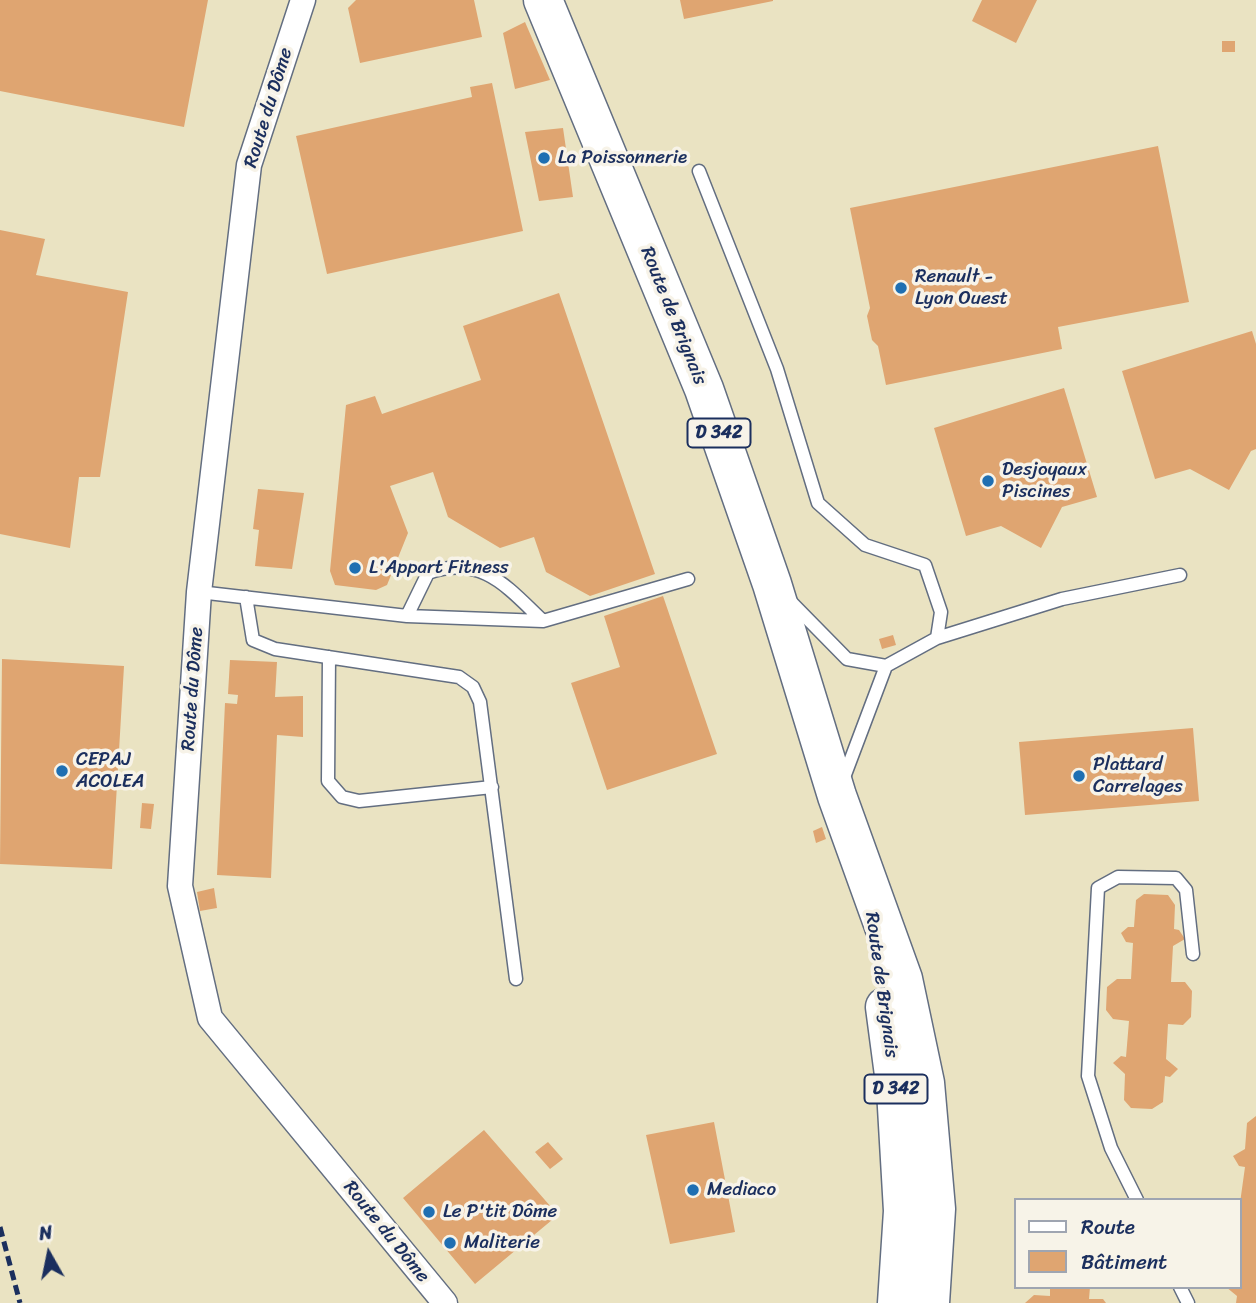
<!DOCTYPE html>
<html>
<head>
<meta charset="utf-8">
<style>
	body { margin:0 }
	#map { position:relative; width:1256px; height:1303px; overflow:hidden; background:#eae3c2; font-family:Sriracha,sans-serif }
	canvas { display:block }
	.legend { position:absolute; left:1014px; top:1198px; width:228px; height:91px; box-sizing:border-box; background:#f7f3e8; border:2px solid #9fa5b1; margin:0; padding:9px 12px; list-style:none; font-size:21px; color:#1b2f5e }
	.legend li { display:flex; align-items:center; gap:14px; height:35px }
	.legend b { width:35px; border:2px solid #9fa5b1 }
	.north { position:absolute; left:14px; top:1219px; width:70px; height:70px; -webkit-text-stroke:5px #f7f3e8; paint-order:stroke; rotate:351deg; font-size:19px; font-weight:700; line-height:28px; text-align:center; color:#1b2f5e }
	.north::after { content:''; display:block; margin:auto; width:24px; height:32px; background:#1b2f5e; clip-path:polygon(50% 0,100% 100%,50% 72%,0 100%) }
</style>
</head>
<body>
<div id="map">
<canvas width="1256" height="1303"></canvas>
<ul class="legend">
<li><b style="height:9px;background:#fff"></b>Route</li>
<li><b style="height:19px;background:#dfa571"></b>Bâtiment</li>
</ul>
<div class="north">N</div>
</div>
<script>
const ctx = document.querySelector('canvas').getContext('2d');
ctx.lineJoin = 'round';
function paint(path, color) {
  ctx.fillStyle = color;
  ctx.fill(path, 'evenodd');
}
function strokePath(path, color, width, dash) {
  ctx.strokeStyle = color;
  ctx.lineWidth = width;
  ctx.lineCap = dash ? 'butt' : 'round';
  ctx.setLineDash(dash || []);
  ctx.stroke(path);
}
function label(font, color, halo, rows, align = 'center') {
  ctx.font = font + ' Sriracha,sans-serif';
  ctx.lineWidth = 7;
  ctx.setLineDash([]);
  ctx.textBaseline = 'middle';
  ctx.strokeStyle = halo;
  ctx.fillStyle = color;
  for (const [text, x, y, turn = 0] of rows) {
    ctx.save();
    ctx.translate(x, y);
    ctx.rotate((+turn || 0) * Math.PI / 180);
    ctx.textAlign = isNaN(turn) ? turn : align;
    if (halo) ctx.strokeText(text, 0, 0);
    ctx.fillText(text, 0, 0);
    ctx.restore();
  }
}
paint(new Path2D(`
	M0,0H208L184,127L0,91Z
	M356,0H474L482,37L360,63L348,8Z
	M680,0H773V1L684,19Z
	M982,0H1037L1016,43L972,21Z
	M525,22L550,80L515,89L503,33Z
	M1222,41H1235V52H1222Z
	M492,83L523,231L327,274L296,136L472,97L470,87Z
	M563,128L573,197L539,201L525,132Z
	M1158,146L1189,302L1058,327L1062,349L886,385L878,346L872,340L867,316L870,308L850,208Z
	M0,230L45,239L36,275L128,292L100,477H79L70,548L0,534Z
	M559,293L655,574L590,596L546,572L534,537L500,548L448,517L433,472L390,486L408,533L387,585L376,590L335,585L330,571L346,405L375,396L382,414L481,380L463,326Z
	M1252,331L1256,344V449L1251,451L1229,490L1190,469L1155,479L1122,371Z
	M1064,388L1097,497L1062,507L1041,548L1001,526L966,536L934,428Z
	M258,489L304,493L292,569L255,566L259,530L253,529Z
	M663,596L717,754L607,790L571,683L620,667L604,616Z
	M893,635L896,645L882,649L879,639Z
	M2,659L124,666L112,869L0,864Z
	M230,660L277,662L275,697L303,696V737L277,735L271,878L217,875L225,703L237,704L238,695L228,694Z
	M1193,728L1199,801L1025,815L1019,742Z
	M142,803L154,804L151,829L140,828Z
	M822,827L826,839L816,843L813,831Z
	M214,888L217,908L200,911L197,892Z
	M1144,894L1168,895L1175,905L1174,929L1179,930L1185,939L1173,946L1171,982H1185L1192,991L1191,1017L1183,1025L1168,1024L1166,1059L1178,1069L1170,1077L1165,1076L1163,1102L1152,1109L1131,1108L1124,1100L1125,1074L1113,1063L1121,1056L1126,1057L1129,1021L1113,1019L1106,1010L1107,987L1117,979H1131L1133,943L1126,942L1121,933L1128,927H1134L1136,900Z
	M1256,1116V1303H1236L1237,1296L1226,1287H1240V1203L1245,1167L1239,1166L1233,1156L1245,1149L1247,1123Z
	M714,1122L735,1232L670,1244L646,1135Z
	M484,1130L558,1215L475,1284L403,1198Z
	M548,1142L563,1159L550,1169L535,1152Z
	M1050,1287H1090L1089,1299H1103L1106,1303H1025L1034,1295L1050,1296Z`), '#dfa571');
const lane = new Path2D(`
	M699,171L777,369L818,503L865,545L925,565L941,612L937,638
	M199,592L407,616L543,621L688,579
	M246,597L253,640L275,649L459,677L473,687L480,702L516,979
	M789,600L847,659L886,666L843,780
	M407,616L428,573C482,554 507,587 543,621
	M329,657L328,781L342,797L359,801L492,787
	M886,666L937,638L1062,599L1180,575
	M1137,1200L1111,1148L1088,1076L1098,888L1118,877L1176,878L1186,890L1193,954
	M1180,1287L1188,1303`);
const street = new Path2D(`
	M303,0L249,165L199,592L180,886L210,1018L445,1303`);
const primary = new Path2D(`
	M543,0L704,389L772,584L837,796L903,979L925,1083L936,1209L930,1303
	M885,1007L896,1090L903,1211L897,1303`);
strokePath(lane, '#636e81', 15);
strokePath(street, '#636e81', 27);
strokePath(primary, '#636e81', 41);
strokePath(lane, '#fff', 12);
strokePath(street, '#fff', 24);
strokePath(primary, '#fff', 38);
strokePath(new Path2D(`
	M0,1227L20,1303`), '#1b2f5e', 5, [10, 5]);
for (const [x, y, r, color] of [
	[544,158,7,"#1f6fb2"],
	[901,288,7,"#1f6fb2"],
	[988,481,7,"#1f6fb2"],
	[355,568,7,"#1f6fb2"],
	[62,771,7,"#1f6fb2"],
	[1079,776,7,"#1f6fb2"],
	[693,1190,7,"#1f6fb2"],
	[429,1212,7,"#1f6fb2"],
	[450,1243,7,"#1f6fb2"]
]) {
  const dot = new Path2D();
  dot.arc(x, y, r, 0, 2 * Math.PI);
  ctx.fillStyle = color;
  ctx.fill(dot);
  strokePath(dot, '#f7f3e8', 2.5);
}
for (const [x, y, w] of [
	[719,433,63],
	[896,1089,63]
]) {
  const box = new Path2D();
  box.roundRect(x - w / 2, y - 14.5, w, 29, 5);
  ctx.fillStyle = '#f7f3e8';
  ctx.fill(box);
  strokePath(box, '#1b2f5e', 2);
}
label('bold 18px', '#1b2f5e', null, [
	["D 342",719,433],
	["D 342",896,1089]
]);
label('19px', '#1b2f5e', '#f7f3e8', [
	["Route du Dôme",269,108,-73],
	["Route de Brignais",673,316,68],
	["Route du Dôme",193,689,-86],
	["Route de Brignais",881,985,82],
	["Route du Dôme",386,1232,51]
]);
label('19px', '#1b2f5e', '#f7f3e8', [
	["La Poissonnerie",558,158],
	["Renault -",915,277],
	["Lyon Ouest",915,299],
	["Desjoyaux",1002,470],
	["Piscines",1002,492],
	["L'Appart Fitness",369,568],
	["CEPAJ",76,760],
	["ACOLEA",76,782],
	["Plattard",1093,765],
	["Carrelages",1093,787],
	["Mediaco",707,1190],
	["Le P'tit Dôme",443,1212],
	["Maliterie",464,1243]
], 'left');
</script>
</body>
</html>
